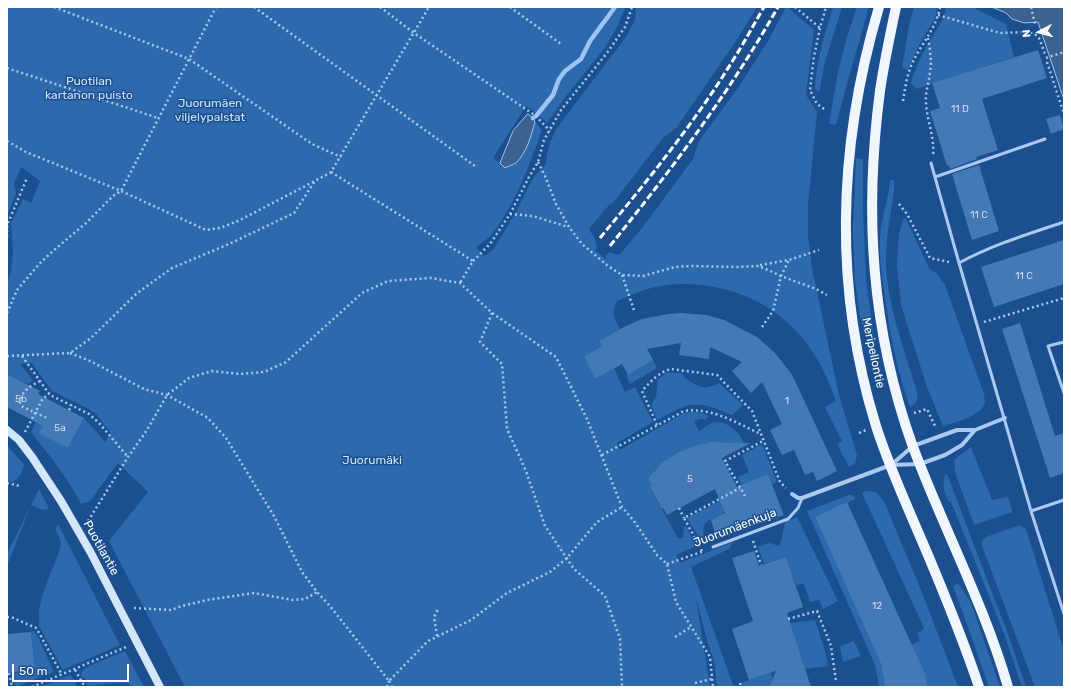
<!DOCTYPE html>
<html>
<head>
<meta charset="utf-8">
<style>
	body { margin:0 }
	#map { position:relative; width:1071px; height:694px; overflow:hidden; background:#1b4f8f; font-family:Rubik,sans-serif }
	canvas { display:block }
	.frame { position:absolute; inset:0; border:8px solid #fff; pointer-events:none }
	.north { position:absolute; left:1019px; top:12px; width:40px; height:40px; -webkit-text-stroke:3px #1b4f8f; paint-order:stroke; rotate:264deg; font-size:11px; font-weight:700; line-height:16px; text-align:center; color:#fff }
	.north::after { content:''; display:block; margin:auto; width:14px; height:18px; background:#fff; clip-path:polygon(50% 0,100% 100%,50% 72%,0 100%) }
	.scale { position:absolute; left:12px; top:664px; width:117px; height:18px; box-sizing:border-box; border:2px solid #fff; border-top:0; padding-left:5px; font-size:12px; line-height:14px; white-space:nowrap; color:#fff; -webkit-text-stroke:3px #1b4f8f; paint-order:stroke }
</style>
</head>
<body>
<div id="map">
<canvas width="1071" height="694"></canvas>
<div class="frame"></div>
<div class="north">N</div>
<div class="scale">50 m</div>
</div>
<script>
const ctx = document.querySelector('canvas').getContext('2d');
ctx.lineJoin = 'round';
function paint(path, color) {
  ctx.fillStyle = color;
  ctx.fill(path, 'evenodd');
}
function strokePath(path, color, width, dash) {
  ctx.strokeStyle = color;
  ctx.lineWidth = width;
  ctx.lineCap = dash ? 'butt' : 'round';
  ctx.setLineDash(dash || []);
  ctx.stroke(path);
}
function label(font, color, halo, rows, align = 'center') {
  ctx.font = font + ' Rubik,sans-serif';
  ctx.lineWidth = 3;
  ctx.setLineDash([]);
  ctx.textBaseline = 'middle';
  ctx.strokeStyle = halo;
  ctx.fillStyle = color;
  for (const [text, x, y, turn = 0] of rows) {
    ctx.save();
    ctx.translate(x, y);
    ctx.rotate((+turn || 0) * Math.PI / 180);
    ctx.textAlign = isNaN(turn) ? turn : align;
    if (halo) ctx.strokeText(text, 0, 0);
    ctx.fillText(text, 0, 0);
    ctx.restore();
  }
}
paint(new Path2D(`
	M7,7H624L625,8L616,29L604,49L566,96L547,123L540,116L526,106L493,158L500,163L524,153L535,122L542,130C529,166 515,206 491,235C487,240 481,243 476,247L484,256L493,250L516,212L534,176L546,164C547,149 551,138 559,125L626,37L635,20L636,7H757L738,38L677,127L663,138L613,203L609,205L589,229L595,239L597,249L595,250L608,261L605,256L610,252L618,255L620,254L642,228L693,159L699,141L738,88L768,41L786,7H787L814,30L806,95L817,112L808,205V235L812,268L839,395L857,455L855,464L849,467L837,444L842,441L825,407L836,401C827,375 815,351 795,330C761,293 703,277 655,287C642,290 629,296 617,301C611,314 614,317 620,329L599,341L602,346L584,356L595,379L614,368L625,392L635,387L653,422L617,443L620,450L684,413C692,412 699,411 707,415L708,417L705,420L701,419L694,421L699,431C704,428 711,422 717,422C729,422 741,434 744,444C705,438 674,448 648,478L652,486L650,488L678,538H683L684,527L686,526L696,546L676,555L680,563L733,542L729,549L691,567L733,685H735L737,687H717L714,660L709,647L696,598L710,687H185L109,541L148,492L118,463L90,501L81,504C68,478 49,455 31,432L37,419L45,423L40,433L68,448L84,418L105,442L111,433L96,414L89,409L52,391L32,363L20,364L33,381L28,384L7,374V284L11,272L13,253L11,223L23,199L31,203L40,181L21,167L14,184L16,193L7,216Z
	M833,7H842L825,62L819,93L815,88C816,63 825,32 833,7Z
	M857,7H869L848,80L836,125L829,124L838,72L846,40Z
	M914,7H937L935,18L918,47L908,70L902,68L909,25Z
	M946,7H972L1006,24L1014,57L916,89L911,83C915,67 923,53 931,39C937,29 945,18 946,7Z
	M856,158L863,159V210L866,279L875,347L870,349L860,317L855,281L853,229Z
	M890,180H894V191C891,211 887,233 886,255C885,303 905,350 918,395L916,403L910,407C897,371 890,334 885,297C882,277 879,257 880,237C881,217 889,199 890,180Z
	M904,218L906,219L929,268L937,274L945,285L984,394L985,404C978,417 957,422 943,426L927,387L901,305L897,265L899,233Z
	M653,360L657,368L630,384L626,376Z
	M666,373H682C684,378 686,379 691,382C702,389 707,389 719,383L743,405L732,415C717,409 699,400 683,407C674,410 666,416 657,420L652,408V403L656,397L658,380Z
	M762,444L777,482L772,484L768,474L747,494L737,477L749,472L742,455Z
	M7,446L24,464C23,471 19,480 12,482L7,481Z
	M971,447L992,500L1007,497L1009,499L1012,512L974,525L955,472L954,460Z
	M945,474H947L1009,637L1026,687H1022L1005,636L951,502H949C944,493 942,484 945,474Z
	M39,489L49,509L42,510L31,505L7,566V554Z
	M739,491L741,496L721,504L724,511L723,514C703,524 701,520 705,543L703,544L687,518Z
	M866,491L876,492L884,501L923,595L958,687H927L911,645L920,641L917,633L923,630L924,628L862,493Z
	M849,495H853L855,499L815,517L881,664L885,687H879L875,665L807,511Z
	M797,517L838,601L823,609L819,600L810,602L804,584L796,585L786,557L764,564L758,547L769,543L780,546L785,522Z
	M58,524L120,645L63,670L39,626C40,621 38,616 39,611C41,593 54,567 60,549L61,542L55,528Z
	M1020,525L1026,529L1064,651V687H1035L982,546V540L986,537Z
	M958,583L971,603L1000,687H989L972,638L954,589V586Z
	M815,620L825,651L828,666L805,669L790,623Z
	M34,631L39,639L54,672L15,687L13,673L35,670L31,632Z
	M854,641L861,656L843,662L840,646Z
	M125,651L144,687H133L127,683H119L87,686L85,678H82L81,674L85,668Z
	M771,673L773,679L769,687H743L741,683Z
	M70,675L75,680L77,687H40Z`), '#2e69ad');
const water = new Path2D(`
	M992,7H1064V100L1038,22L1024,23L1012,19L1006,13Z
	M528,114L533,118L535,122C531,136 527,152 516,163C513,165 508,166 505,168L500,163L513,131Z`);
paint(water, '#3c6290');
strokePath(water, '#9cc4f0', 1);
strokePath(new Path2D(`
	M533,118L536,116L553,95L559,79L565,71L581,59L590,41L615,7`), '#9cc4f0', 4.5);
paint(new Path2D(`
	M1038,50L1047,78L982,99L998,150L976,157L977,159L950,169L949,165L947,166L930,111L940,108L932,83Z
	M1060,115L1064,129L1051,134L1046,119Z
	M979,165L999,231L972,240L952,174Z
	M1064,240V284L994,307L981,267Z
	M681,313L707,315L724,320L757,337L774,352L791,373L797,385L837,471L817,481L813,472L805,475L794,450L782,455L770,430L782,424L762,382L751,393L732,371L742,362L710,347L709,359L679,355L681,343L647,349L653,360L628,375L622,364L595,379L584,356L602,346L599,341L624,327L642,319L668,314Z
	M1020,323L1055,436L1064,433V473L1050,478L1002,329Z
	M7,374L40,391L38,394L84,418L68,448L39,433L43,426L7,407Z
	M712,442L751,443L722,458L737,487L768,474L784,515L717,539L711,520L725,513L715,489L667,515L663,508L662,509L650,487L652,486L648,478L662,463L677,453L694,446Z
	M847,502L925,674L927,687H885L881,664L815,517Z
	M754,551L759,566L786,557L803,607L787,613L811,687H769L776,671L749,680L732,629L753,621L732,558Z
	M31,632L35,670L7,673V634Z`), '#4478b7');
strokePath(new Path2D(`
	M54,7L189,59L312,144L341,157
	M254,7L475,166
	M380,7L414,33L536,116L550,131
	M510,7L561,44
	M795,7L820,28
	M1031,7L1035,24
	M938,15L1000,33L1025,32L1035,34L1039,38L1045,54
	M928,38C930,49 932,62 930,72C929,83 925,92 926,103C927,121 935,138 933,156
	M1046,58L1064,52
	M1047,62L1064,114
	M7,68L158,118
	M903,101C905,90 906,79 910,69C918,46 935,33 940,7
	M824,109L817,104L810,90L814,56L820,28L826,7
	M7,141L26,152L121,191L206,230L220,228L238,221L315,181
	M538,162L545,176L556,204L569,227L582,244L608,266L622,275L643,276L675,267L691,266L738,267L759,266L781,276L816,289L827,295
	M331,172L473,261L460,283
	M899,204L907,214L930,258L949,262
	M510,214L533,216L568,227
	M7,228L8,223L27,178
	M7,230V239
	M473,261L490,244L510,214L529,177L538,162L544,140L561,110L607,53L625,27L632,7
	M760,265L789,260L819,250
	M622,275L635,313
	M7,313L17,290L40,263L53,251L86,223L113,196L121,191L216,7
	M492,313L480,342L502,364L507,429L526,471L545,526L574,569L605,596L620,639L622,687
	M984,322L1064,298
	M762,327L773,311L781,276L789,260
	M70,353L90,361L144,389L167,395L208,418L226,438L274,516L302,572L317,592L330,606L389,681L428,641L471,620L507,593L550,572L567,558L597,522L622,507
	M7,356L70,353L91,338L136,294L172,268L229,244L294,213L315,181L331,172L429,7
	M22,356L50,395L89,414L99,423L128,457
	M40,381C30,386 20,392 20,404L23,407L47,418
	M69,410L72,405
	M914,413L927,409L936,428
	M657,425L642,391C650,382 659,372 671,369L717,375L752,411L780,482L786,488
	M25,432L43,398L49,395
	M859,433L866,430
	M602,455L684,411C712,407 736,423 761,434
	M7,483L20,486
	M745,496L725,461L763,441
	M679,508L684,518
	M88,521L128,457L147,430L167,395L189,378L212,371L240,374L264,372L286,362L362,293L388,281L431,278L460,283L492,313L556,357L587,419L622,507L634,521L657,555L667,564L676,602L710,657L713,687
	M753,541L761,565
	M702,551L684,518L740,488
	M667,564L704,551
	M134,608L171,610L182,606L207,600L254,593L293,600L305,599L317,592
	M7,617H11L36,628L42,638L62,675
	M788,619L817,611L831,646L836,681
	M437,636L434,617L438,609
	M675,637L691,627
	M75,670L85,687
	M9,673L12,687
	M389,681L392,687
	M695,683L712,679
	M740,683L741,687
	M32,687L126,647
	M387,687L389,681`), '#a9c9ee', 2.5, [2, 3]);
strokePath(new Path2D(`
	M931,163L959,263L1031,511L1064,614
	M935,177L1045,139
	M959,263C992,245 1028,234 1064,222
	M1064,342L1048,346L1064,393
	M1031,511L1064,500
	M713,547L788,519L798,508L802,498`), '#a9c9ee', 3);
strokePath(new Path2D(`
	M891,465L913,446L957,430H975L1005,418
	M792,494L798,498H802L891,465L920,464L945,455L962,445L975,430`), '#a9c9ee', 4);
strokePath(new Path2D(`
	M7,430L19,440L32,457L61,501L91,553L160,687`), '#d6e6fa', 8);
strokePath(new Path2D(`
	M879,7C838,146 833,287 876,426C890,470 910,512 928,555C946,598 964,642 979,687
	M896,7C890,35 884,63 880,91C864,213 871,330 913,447C943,527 984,604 1008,687`), '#f0f6ff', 10);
strokePath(new Path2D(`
	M600,238C648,180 696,121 735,57C745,41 754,24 764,7
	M610,246C671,170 730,92 778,7`), '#fff', 3, [7, 3]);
label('10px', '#d0dded', null, [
	["11 D",960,109],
	["11 C",979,215],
	["11 C",1024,276],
	["5b",21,399],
	["1",787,401],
	["5a",60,428],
	["5",690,479],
	["12",877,606]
]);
label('12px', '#cfe3fa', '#1b4f8f', [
	["Puotilan",89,82],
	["kartanon puisto",89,96],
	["Juorumäen",210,104],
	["viljelypalstat",210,118],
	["Juorumäki",372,461]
]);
label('12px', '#fff', '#1b4f8f', [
	["Meripellontie",873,353,78],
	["Juorumäenkuja",735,528,-21],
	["Puotilantie",101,548,61]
]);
</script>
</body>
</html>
